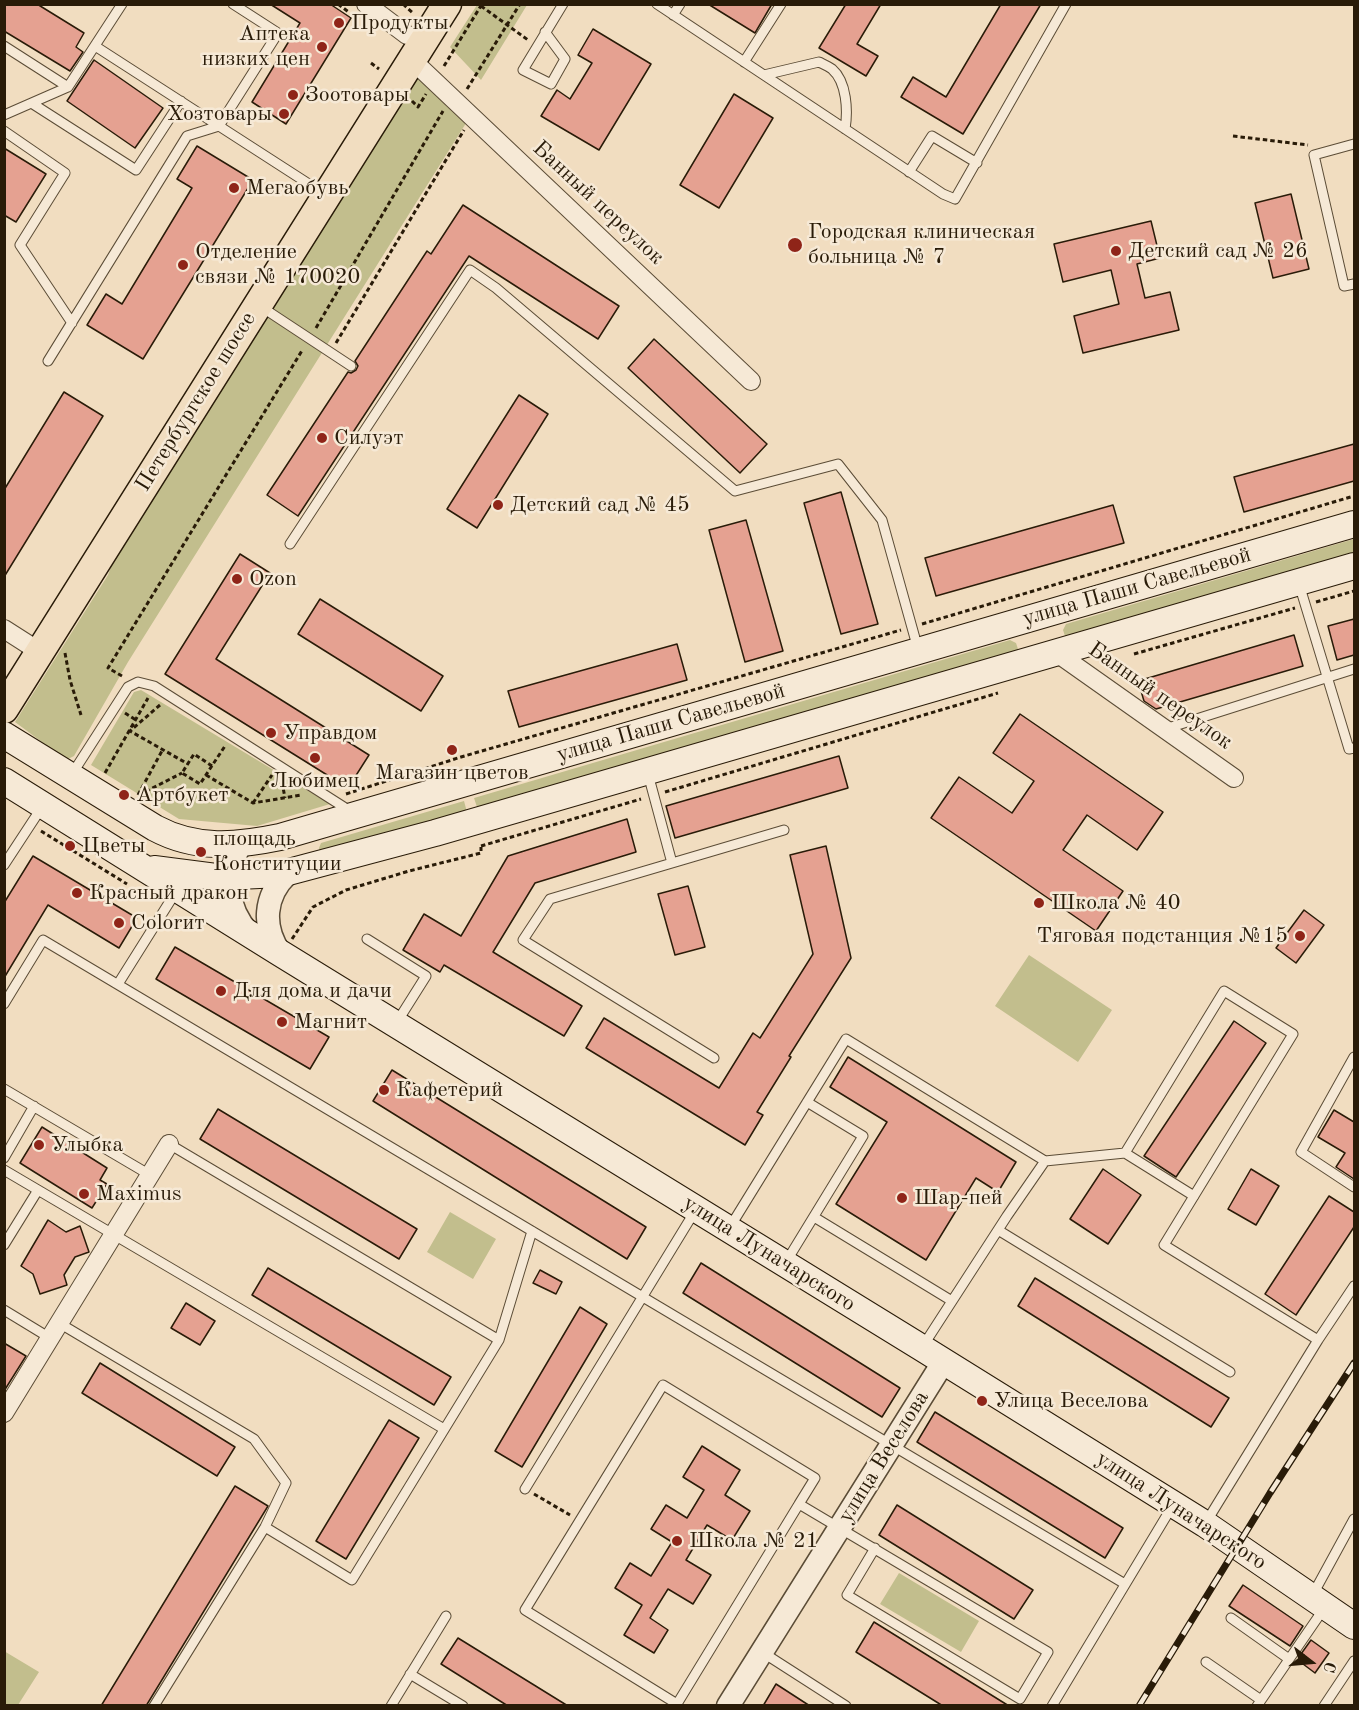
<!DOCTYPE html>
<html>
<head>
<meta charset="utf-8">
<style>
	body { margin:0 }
	#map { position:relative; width:1359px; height:1710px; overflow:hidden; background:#f1ddc0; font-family:"Old Standard TT",serif }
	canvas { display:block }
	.frame { position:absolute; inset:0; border:6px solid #291b08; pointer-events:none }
	.north { position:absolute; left:1281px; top:1632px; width:60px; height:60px; -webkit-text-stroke:4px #f6e9d6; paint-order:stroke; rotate:106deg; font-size:16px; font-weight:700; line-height:24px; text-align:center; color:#291b08 }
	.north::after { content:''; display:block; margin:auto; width:21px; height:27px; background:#291b08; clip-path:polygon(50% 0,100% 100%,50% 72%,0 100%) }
</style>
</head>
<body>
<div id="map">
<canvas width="1359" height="1710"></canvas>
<div class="frame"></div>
<div class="north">С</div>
</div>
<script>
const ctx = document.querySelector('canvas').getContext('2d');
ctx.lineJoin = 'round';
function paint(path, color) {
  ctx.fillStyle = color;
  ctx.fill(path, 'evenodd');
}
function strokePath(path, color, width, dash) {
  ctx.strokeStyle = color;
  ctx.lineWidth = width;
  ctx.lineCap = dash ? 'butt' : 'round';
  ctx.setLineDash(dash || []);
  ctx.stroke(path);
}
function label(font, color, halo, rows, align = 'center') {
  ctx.font = font + ' "Old Standard TT",serif';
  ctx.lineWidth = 5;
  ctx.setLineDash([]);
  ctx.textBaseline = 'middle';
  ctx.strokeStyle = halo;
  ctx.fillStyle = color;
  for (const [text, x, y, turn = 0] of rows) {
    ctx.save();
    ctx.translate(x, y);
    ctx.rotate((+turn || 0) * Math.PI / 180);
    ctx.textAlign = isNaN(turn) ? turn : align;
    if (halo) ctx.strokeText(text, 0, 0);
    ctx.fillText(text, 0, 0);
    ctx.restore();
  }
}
paint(new Path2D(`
	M477,5H527L481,80L450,47Z
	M417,78L468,120L128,662L74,756L66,760L15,722L108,575L116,553Z
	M1354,539V556L1071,639L1065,636L1063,630L1066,624Z
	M1010,640L1016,643L1018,649L1015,655L479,813L474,798Z
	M141,690L330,804L257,826L179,819L91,765L134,692Z
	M464,801L468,816L320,855L319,848L321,843Z
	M1029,955L1112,1010L1078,1062L995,1006Z
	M450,1212L496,1239L473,1279L427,1252Z
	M899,1573L979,1621L961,1652L880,1604Z
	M4,1651L39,1672L18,1705H5Z`), '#c2be8d');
const building = new Path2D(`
	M4,4H37L84,33L76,47L83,52L70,71L4,31Z
	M270,4H330L351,18L286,124L252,102L300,23Z
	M708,4H772L755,33Z
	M846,4H881L857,44L878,56L866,76L819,48Z
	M1001,4H1041L963,134L901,97L913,77L946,97Z
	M593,29L651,64L599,150L541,116L557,90L570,99L592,63L578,55Z
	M94,60L163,108L135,148L67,101Z
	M734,94L773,118L719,208L680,185Z
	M197,146L253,180L143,359L87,325L106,294L122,304L192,188L177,179Z
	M4,148L46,174L16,222L4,215Z
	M1291,194L1309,269L1273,278L1255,203Z
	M463,205L619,306L598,339L469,256L298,516L267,495L348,372L351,373L356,370L358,366L355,361L427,251L431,254Z
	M1151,221L1160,258L1137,264L1145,298L1170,292L1179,330L1083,353L1074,316L1119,304L1111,270L1063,282L1054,244Z
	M654,339L767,444L740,473L628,368Z
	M64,392L103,416L4,577V490Z
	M519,395L548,414L477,528L447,509Z
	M1354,444V481L1244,512L1234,477Z
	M841,492L878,624L841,634L804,503Z
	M1113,505L1124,543L936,596L925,558Z
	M746,520L783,651L745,662L709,530Z
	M240,554L270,573L216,659L369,755L348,788L165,674Z
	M320,599L443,676L421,711L298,634Z
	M1354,619V655L1337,660L1328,626Z
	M1294,635L1303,666L1156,709L1144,701L1138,681Z
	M677,644L687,680L519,727L508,691Z
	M1020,714L1163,812L1137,850L1087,815L1063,850L1123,891L1096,931L931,818L959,777L1012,813L1034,781L993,753Z
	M839,756L848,788L675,838L666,806Z
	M627,819L636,852L535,883L493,952L582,1006L564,1036L444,965L440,972L403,950L424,914L461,936L508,856Z
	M826,846L851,958L789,1056L791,1057L757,1112L763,1115L745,1145L586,1048L604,1018L719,1088L753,1033L760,1038L813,954L790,855Z
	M33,856L137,918L119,948L48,905L4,978V903Z
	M688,886L705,947L675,955L658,894Z
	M1304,910L1324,925L1296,963L1276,948Z
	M175,947L329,1037L310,1069L156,979Z
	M1234,1021L1266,1043L1176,1177L1144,1156Z
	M848,1057L1016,1162L998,1192L976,1178L926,1260L836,1204L887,1122L830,1087Z
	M392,1070L646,1227L627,1259L373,1101Z
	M218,1109L417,1229L399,1259L200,1139Z
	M1334,1110L1354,1122V1179L1336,1167L1345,1153L1318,1137Z
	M42,1127L107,1168L100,1180L107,1184L92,1208L20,1163Z
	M1103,1169L1141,1195L1108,1244L1070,1219Z
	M1251,1169L1279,1186L1256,1225L1228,1209Z
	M1329,1196L1354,1212V1227L1296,1315L1265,1294Z
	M48,1220L66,1232L80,1226L89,1252L75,1257L64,1275L67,1285L40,1294L33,1274L21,1266Z
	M701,1263L900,1388L882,1417L683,1293Z
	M268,1268L451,1377L434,1405L252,1295Z
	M540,1270L562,1282L556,1294L533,1283Z
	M1035,1278L1229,1398L1211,1427L1018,1306Z
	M186,1303L215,1321L200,1345L171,1328Z
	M580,1307L607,1324L522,1467L495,1451Z
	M4,1343L26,1356L4,1391Z
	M100,1363L235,1447L217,1476L82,1393Z
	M935,1412L1123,1528L1105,1558L917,1442Z
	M389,1420L419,1438L346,1559L316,1541Z
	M702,1446L740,1470L725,1495L750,1511L732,1540L707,1525L686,1560L711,1575L693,1604L668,1589L650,1618L668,1630L654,1653L624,1635L642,1605L615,1588L630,1563L651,1576L672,1542L651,1529L666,1505L687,1518L704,1490L683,1477Z
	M235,1486L268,1506L146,1706H101Z
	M897,1505L1033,1590L1014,1619L879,1535Z
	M1243,1585L1303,1626L1290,1646L1229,1606Z
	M874,1622L1009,1706H943L856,1652Z
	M458,1638L568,1706H508L441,1664Z
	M1311,1640L1329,1653L1315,1673L1299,1661L1304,1655L1301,1654Z
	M776,1684L810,1706H763Z`);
paint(building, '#e5a191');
strokePath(building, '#291b08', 1.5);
const service = new Path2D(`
	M233,4L278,33L219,126L312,186
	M657,4L943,194L955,199L1066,4
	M673,15L680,4
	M545,32L565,59L551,84L523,70L563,4
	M4,46L68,87L122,4
	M95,46L219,126
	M744,62L781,4
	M764,75L819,62C823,64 828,66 832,69C847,82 848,111 845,129
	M33,104L136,170L181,101
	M4,115L68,87
	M4,131L65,173L20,245L72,323
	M1354,144L1314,155L1344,286L1354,284
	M909,172L932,136L977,163
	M260,306L351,366
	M48,361L187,136L219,126
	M290,544L470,270L496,288L735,491L838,464L882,520L918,649
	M1299,584L1349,749L1354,748
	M1165,729L1354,669
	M72,774L128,687L138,682L154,686L350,811
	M648,774L672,863L784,830
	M672,863L550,899L523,940L714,1058
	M4,865L42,807
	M367,939L426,976L397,1022
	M118,984L177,890
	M4,1004L43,940L1125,1584
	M1354,1057L1301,1152L1354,1187
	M4,1089L150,1175
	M169,1144L499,1340L352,1580L265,1527
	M1125,1153L1224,991L1293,1034L1164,1245L1318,1340L1205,1524
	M4,1158L34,1106
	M4,1170L444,1429
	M814,1217L952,1301
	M730,1227L846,1039L1045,1161
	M998,1230L1230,1372
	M4,1245L38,1190
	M786,1262L863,1136L807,1102
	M4,1310L50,1338
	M59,1323L254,1439L286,1483L265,1527L154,1706
	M499,1340L532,1231
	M1318,1340L1354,1286
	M923,1346L1007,1216L1045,1161L1125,1153L1194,1196
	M525,1489L695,1211
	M799,1504L677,1704L525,1610L663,1385L815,1478L799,1504L1048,1652L1020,1699L847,1595L875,1548
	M1312,1596L1354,1519
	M1231,1618L1289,1659
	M762,1652L846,1706
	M1206,1662L1261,1700
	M410,1674L463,1706
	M391,1706L446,1616
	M1052,1706L1173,1505
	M1257,1706L1325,1607
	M1324,1706L1354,1661`);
const minor = new Path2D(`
	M366,4L407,35
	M412,60L751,381
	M4,629L40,652
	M1057,653L1234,778
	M4,1413L169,1144`);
const tertiary = new Path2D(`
	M241,844C222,874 226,908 249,934
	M280,953C262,927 264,896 287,874
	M728,1706L944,1361`);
const secondary = new Path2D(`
	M4,735L155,828C196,850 237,846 280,837L1354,524
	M4,781L280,953L922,1348L1205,1524L1354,1626
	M154,869L216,877L281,874L435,833L1354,566`);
const primary = new Path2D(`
	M4,709L447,4`);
strokePath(service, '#5b4c36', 11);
strokePath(minor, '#5b4c36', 20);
strokePath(tertiary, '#5b4c36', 25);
strokePath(secondary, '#291b08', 28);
strokePath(primary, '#291b08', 31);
strokePath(new Path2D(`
	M338,4L350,13
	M403,4L414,14
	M481,6L528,40
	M371,63L379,69
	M444,66L482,4
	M467,89L520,4
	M412,101L418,107L426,94
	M1233,136L1308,145
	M316,328L443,111
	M336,343L464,130
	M1316,602L1354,591
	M922,624L1354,496
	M65,653L70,680L81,715
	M1134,654L1295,608
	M122,676L108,668L303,349
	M160,705L130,731L188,764
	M125,713L136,720
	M212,766L194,754L182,773L200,784L225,746
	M105,773L148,698
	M206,775L253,803L301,795
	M282,782L285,798
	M665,792L998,693
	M346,794L461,757L901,630
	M138,795L163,749
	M139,795L182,773
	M253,803L272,775
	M41,831L127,884
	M481,846L641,799
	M292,939L313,907L346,890L409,871L481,853V847
	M534,1494L570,1515`), '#291b08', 3, [4.5, 3]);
strokePath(service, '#f6e9d6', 9);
strokePath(minor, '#f6e9d6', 18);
strokePath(tertiary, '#f6e9d6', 22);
strokePath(secondary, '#f6e9d6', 26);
strokePath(primary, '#f1ddc0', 28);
const rail = new Path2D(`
	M1139,1706L1270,1493L1354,1363`);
strokePath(rail, '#291b08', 7);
strokePath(rail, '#f6e9d6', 4.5, [14]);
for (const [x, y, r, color] of [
	[339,23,6,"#8f2418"],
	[322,47,6,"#8f2418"],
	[293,95,6,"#8f2418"],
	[284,114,6,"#8f2418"],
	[234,188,6,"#8f2418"],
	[795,245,8,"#8f2418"],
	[1116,251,6,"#8f2418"],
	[183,265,6,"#8f2418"],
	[322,438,6,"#8f2418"],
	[498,505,6,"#8f2418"],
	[237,579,6,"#8f2418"],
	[271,733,6,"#8f2418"],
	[452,750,6,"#8f2418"],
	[315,758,6,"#8f2418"],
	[124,795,6,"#8f2418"],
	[70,846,6,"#8f2418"],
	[201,852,6,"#8f2418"],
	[77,893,6,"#8f2418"],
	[1039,903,6,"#8f2418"],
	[119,923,6,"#8f2418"],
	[1300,936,6,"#8f2418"],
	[221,991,6,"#8f2418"],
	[282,1022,6,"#8f2418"],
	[384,1090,6,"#8f2418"],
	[39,1145,6,"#8f2418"],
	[84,1194,6,"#8f2418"],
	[902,1198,6,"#8f2418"],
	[982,1401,6,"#8f2418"],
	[677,1541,6,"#8f2418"]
]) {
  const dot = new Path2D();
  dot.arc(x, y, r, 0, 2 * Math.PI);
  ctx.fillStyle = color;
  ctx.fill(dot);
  strokePath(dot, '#f6e9d6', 2);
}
label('22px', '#291b08', '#f6e9d6', [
	["Продукты",351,23],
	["Аптека",310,34,"right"],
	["низких цен",310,59,"right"],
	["Зоотовары",305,95],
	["Хозтовары",272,114,"right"],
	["Мегаобувь",246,188],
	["Городская клиническая",808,232],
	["больница № 7",808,257],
	["Детский сад № 26",1128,251],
	["Отделение",195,252],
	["связи № 170020",195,277],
	["Силуэт",334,438],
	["Детский сад № 45",510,505],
	["Ozon",249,579],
	["Управдом",283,733],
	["Магазин цветов",452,773,"center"],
	["Любимец",315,781,"center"],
	["Артбукет",136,795],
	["площадь",213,839],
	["Конституции",213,864],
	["Цветы",82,846],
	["Красный дракон",89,893],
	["Школа № 40",1051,903],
	["Colorит",131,923],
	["Тяговая подстанция №15",1288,936,"right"],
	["Для дома и дачи",233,991],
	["Магнит",294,1022],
	["Кафетерий",396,1090],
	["Улыбка",51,1145],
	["Maximus",96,1194],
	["Шар-пей",914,1198],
	["Улица Веселова",994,1401],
	["Школа № 21",689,1541]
], 'left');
label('22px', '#291b08', '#f6e9d6', [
	["Банный переулок",598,203,43],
	["Петербургское шоссе",196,402,-58],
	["улица Паши Савельевой",1137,587,-16],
	["Банный переулок",1160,696,35],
	["улица Паши Савельевой",671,723,-16],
	["улица Луначарского",769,1254,32],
	["улица Веселова",884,1457,-58],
	["улица Луначарского",1181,1511,33]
]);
</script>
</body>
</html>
